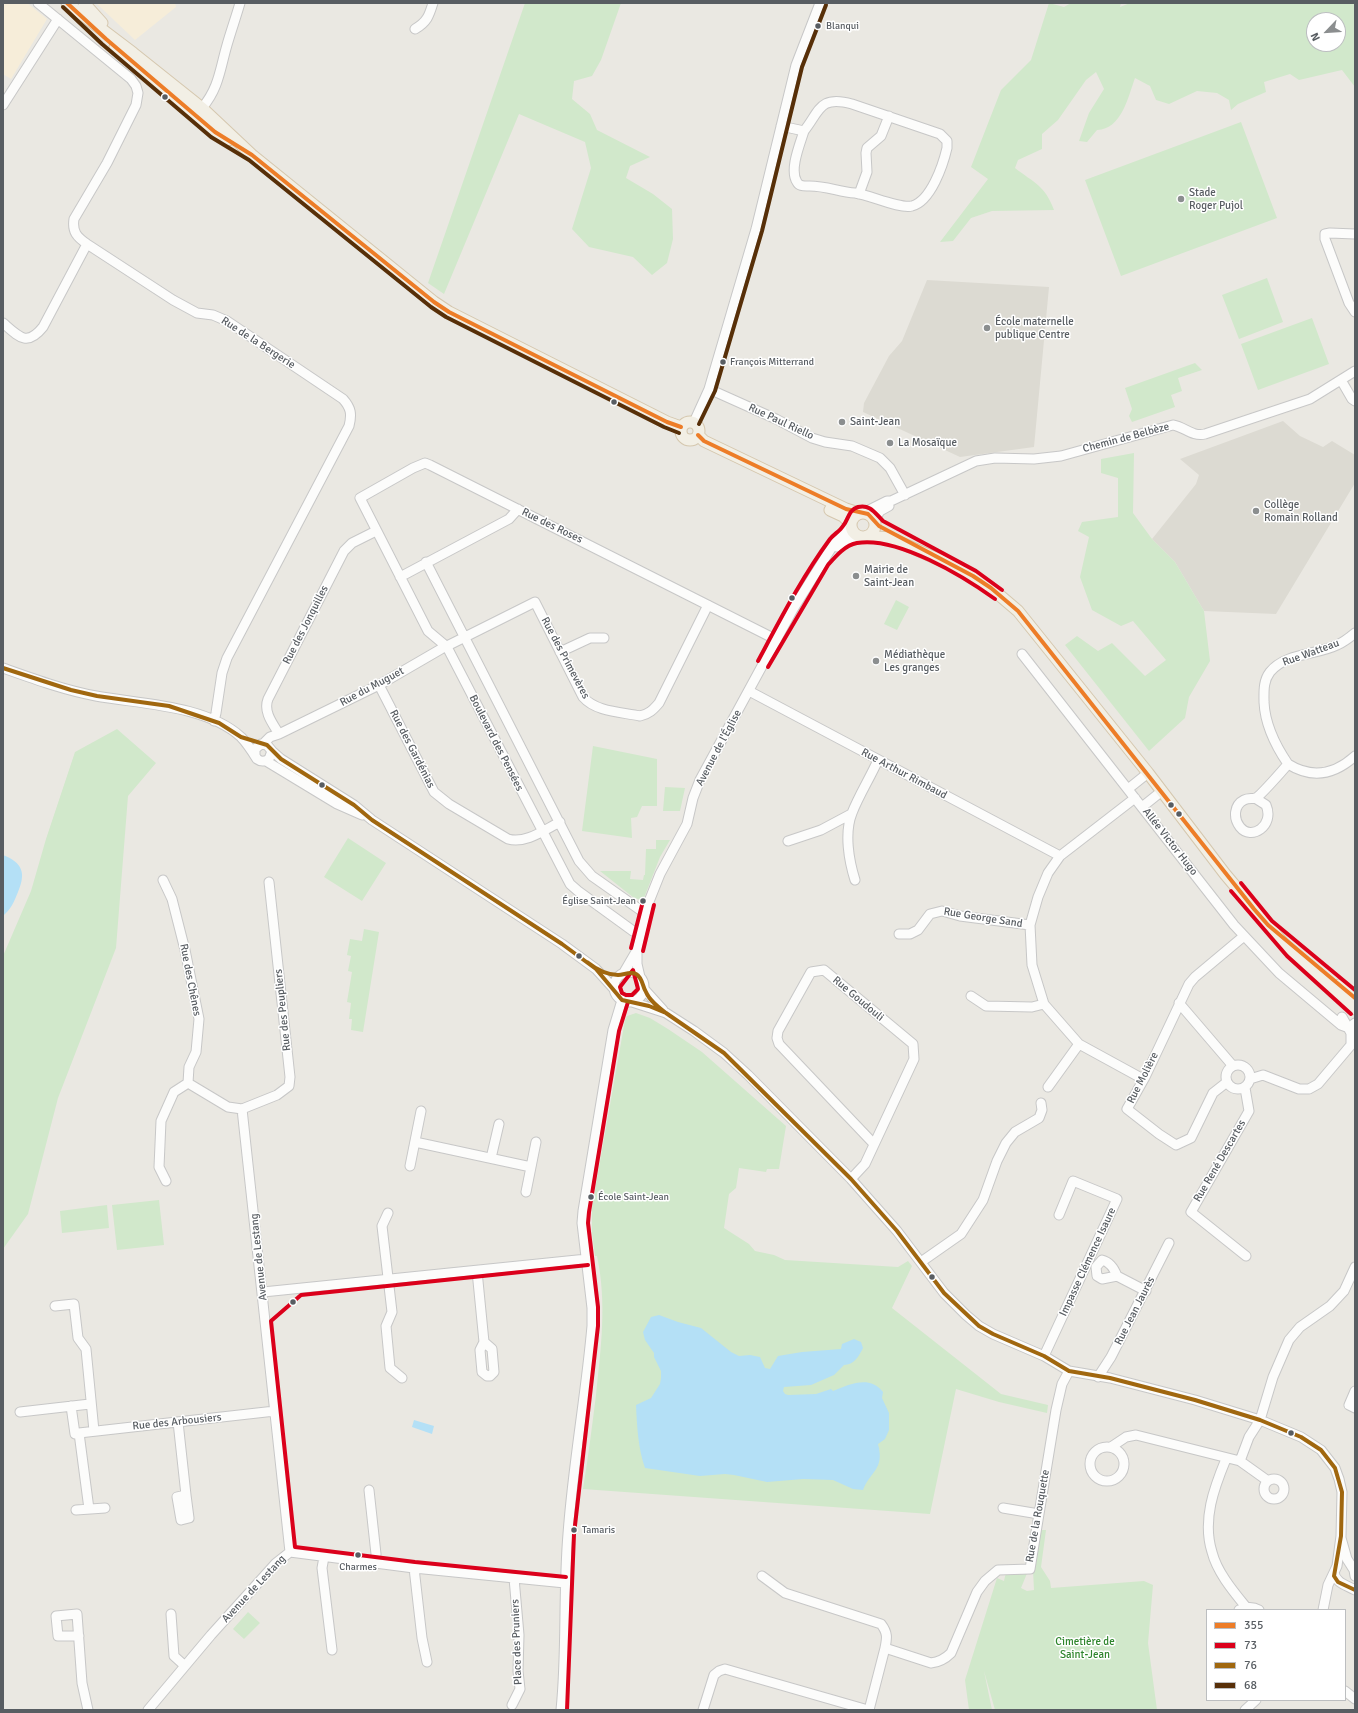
<!DOCTYPE html>
<html>
<head>
<meta charset="utf-8">
<style>
	body { margin:0 }
	#map { position:relative; width:1358px; height:1713px; overflow:hidden; background:#eae8e2; font-family:Signika,sans-serif }
	canvas { display:block }
	.frame { position:absolute; inset:0; border:4px solid #585d62; pointer-events:none }
	.legend { position:absolute; left:1206px; top:1609px; width:140px; height:92px; box-sizing:border-box; background:#fff; border:1px solid #bcbec0; margin:0; padding:5px 7px; list-style:none; font-size:12px; color:#585d62 }
	.legend li { display:flex; align-items:center; gap:8px; height:20px }
	.legend b { width:20px; border:1px solid #bcbec0 }
	.north { position:absolute; left:1306px; top:12px; width:40px; height:40px; box-sizing:border-box; background:#fff; border:1px solid #bcbec0; border-radius:50%; rotate:245deg; font-size:11px; font-weight:700; line-height:16px; text-align:center; color:#585d62 }
	.north::after { content:''; display:block; margin:auto; width:14px; height:18px; background:#8b8e8f; clip-path:polygon(50% 0,100% 100%,50% 72%,0 100%) }
</style>
</head>
<body>
<div id="map">
<canvas width="1358" height="1713"></canvas>
<div class="frame"></div>
<ul class="legend">
<li><b style="height:5px;background:#ed7d28"></b>355</li>
<li><b style="height:5px;background:#db001b"></b>73</li>
<li><b style="height:5px;background:#a0670f"></b>76</li>
<li><b style="height:5px;background:#572f08"></b>68</li>
</ul>
<div class="north">N</div>
</div>
<script>
const ctx = document.querySelector('canvas').getContext('2d');
ctx.lineJoin = 'round';
function paint(path, color) {
  ctx.fillStyle = color;
  ctx.fill(path, 'evenodd');
}
function strokePath(path, color, width, dash) {
  ctx.strokeStyle = color;
  ctx.lineWidth = width;
  ctx.lineCap = dash ? 'butt' : 'round';
  ctx.setLineDash(dash || []);
  ctx.stroke(path);
}
function label(font, color, halo, rows, align = 'center') {
  ctx.font = font + ' Signika,sans-serif';
  ctx.lineWidth = 3;
  ctx.setLineDash([]);
  ctx.textBaseline = 'middle';
  ctx.strokeStyle = halo;
  ctx.fillStyle = color;
  for (const [text, x, y, turn = 0] of rows) {
    ctx.save();
    ctx.translate(x, y);
    ctx.rotate((+turn || 0) * Math.PI / 180);
    ctx.textAlign = isNaN(turn) ? turn : align;
    if (halo) ctx.strokeText(text, 0, 0);
    ctx.fillText(text, 0, 0);
    ctx.restore();
  }
}
paint(new Path2D(`
	M3,3H27L47,19L11,79L3,74Z
	M96,3H175L176,7L135,40Z`), '#f6edd9');
paint(new Path2D(`
	M927,280L1049,287L1034,447L960,457L863,412L864,403L889,356L902,341Z
	M1283,421L1300,436L1323,447L1332,441L1355,455V483L1276,614L1204,611L1175,562L1152,539L1196,484L1199,475L1180,459Z`), '#dcdad2');
paint(new Path2D(`
	M525,3H621L601,60L592,76L574,81L572,99L590,114L597,130L650,157L630,166L626,178L653,194L672,209L673,239L667,263L652,275L633,257L589,247L572,229L591,168L585,142L519,114L444,294L428,283Z
	M1049,3L1064,7L1071,3H1121L1120,7L1130,3H1355V87L1342,70L1299,80L1290,74L1264,82L1266,92L1238,104L1231,110L1229,100L1217,93L1197,91L1169,104L1156,100L1150,86L1135,78C1128,97 1122,129 1097,130L1087,142L1079,141L1089,113L1104,89L1096,72L1086,80L1058,120L1042,134V149L1018,160L1015,168C1034,183 1045,185 1054,210L992,211L971,218L953,241L940,242L988,179L971,167L1001,90L1031,60ZM1314,20H1338V44H1314Z
	M1241,122L1277,218L1121,276L1085,180Z
	M1267,278L1283,322L1239,339L1222,295Z
	M1312,318L1329,364L1258,390L1241,344Z
	M1195,363L1202,370L1178,378L1182,391L1171,395L1175,407L1132,422L1129,416L1132,409L1125,388Z
	M1134,453L1133,513L1152,539L1175,562L1204,611L1210,661L1189,697L1185,718L1149,751L1065,645L1077,636L1098,651L1112,643L1145,676L1166,660L1133,621L1121,626L1092,610L1080,577L1089,537L1078,531L1082,522L1118,517V478L1101,473V459Z
	M896,600L909,607L897,630L884,624Z
	M117,729L156,763L128,796L116,948L58,1098L28,1214L3,1249V956L31,891L46,839L75,752Z
	M593,746L657,759V806H642L637,817L631,818L632,838L582,831Z
	M665,787L685,788L680,811H663Z
	M348,838L386,863L362,901L324,877Z
	M656,840H670L660,857L644,898L641,900L634,898L600,871H631L630,879L643,880L644,875H645L646,849H656Z
	M364,929L379,932L363,1032L351,1030L352,1019H349L351,1003L347,1002L352,972L348,971L351,956L347,955L350,939L362,941Z
	M636,1013L650,1018L668,1029L702,1052L786,1126L779,1169H767L766,1172L739,1168L736,1188L729,1194L724,1228L749,1244L755,1251L774,1255L785,1260L898,1267L908,1261L912,1266L892,1308L1001,1394L1048,1405L1047,1413L999,1402L956,1389L930,1514L583,1489C588,1458 592,1427 596,1395C601,1348 607,1303 597,1256H595L592,1233V1207L625,1020L627,1016Z
	M159,1200L164,1245L117,1250L112,1205Z
	M107,1205L109,1228L62,1233L60,1211Z
	M1041,1530H1046L1041,1567L1050,1581L1051,1588L1144,1581L1153,1585L1148,1643L1157,1710H995L984,1671L992,1710H969L965,1680L997,1578L1004,1581L1006,1572L1028,1571L1021,1588L1027,1591L1034,1590L1033,1570Z
	M248,1612L260,1623L244,1639L233,1629Z`), '#d1e8cb');
paint(new Path2D(`
	M3,855C23,863 26,873 18,892C14,902 11,909 3,916Z
	M659,1315L678,1322L701,1328L731,1352L739,1356L750,1355L760,1357L765,1368L770,1369L778,1356L802,1352L841,1349L842,1344L854,1339L861,1342L863,1348C859,1356 854,1365 844,1365L834,1375L811,1385L784,1387L783,1391L785,1394L788,1395L816,1394L831,1389L833,1391C850,1384 870,1375 883,1392L882,1398L889,1413V1430L885,1439L878,1444C885,1470 870,1471 863,1490L853,1489L833,1480L803,1479L767,1482L734,1475L725,1474L700,1476L645,1468C638,1448 637,1426 636,1405L651,1398L660,1384L661,1378V1371L654,1357V1353L645,1340L643,1332L651,1317Z
	M414,1420L434,1426L432,1434L412,1427Z`), '#b4e0f6');
const minor = new Path2D(`
	M38,3L131,79L136,86L138,93L136,105L107,163L74,219C72,232 77,237 87,244L173,300L197,313L213,315L227,321L343,399C351,408 352,414 349,426L227,658L222,673L216,713L214,721
	M415,29C427,22 429,16 433,3
	M3,105L58,19
	M202,108C219,88 220,69 227,45C231,31 236,17 240,3
	M781,126L804,131C800,144 789,170 797,182C799,186 803,186 807,186C824,185 839,192 855,193C870,195 899,209 912,206C931,201 943,165 947,148V141L940,134L852,104C819,95 820,111 804,131
	M859,194L867,172L866,153L867,148L881,136L889,116
	M1355,234L1330,233L1325,234V239L1349,303L1355,312
	M3,323C19,337 27,347 43,327L87,244
	M1341,380L1352,399L1355,401
	M709,389L776,419L812,438L825,442L852,446L880,458L890,468L905,495
	M694,422L709,389L756,229L796,65L820,3
	M863,513L887,501H891L976,461L995,458L1034,459L1061,456L1173,425C1185,427 1192,437 1205,434L1310,399L1355,371
	M874,521L880,511L889,506
	M837,547L845,541L858,536
	M426,562L579,861L592,876L646,914
	M400,577L509,519L518,509
	M560,652L590,638H604
	M1022,654L1234,925L1279,973L1341,1025L1349,1028L1355,1023
	M3,668C34,679 64,690 96,696C140,704 206,705 241,737C247,743 252,751 257,759C261,762 264,762 269,759L272,751L267,745L261,744L255,749V755
	M379,685L434,792L449,804L508,839C526,844 544,830 560,822
	M749,691L1060,856
	M279,734C273,724 263,712 268,699L344,551L352,543L376,531
	M263,744L270,737L279,734L379,685L441,649L535,602L583,697C596,712 621,712 640,716C649,714 653,710 659,703L708,605
	M272,751L281,759L354,805L372,820L562,944L596,969L615,990
	M266,761L337,804L362,815
	M1288,764C1312,779 1334,775 1355,756
	M1128,789L1148,773
	M1135,798L1060,856L1048,873L1038,897L1030,925L1032,965L1044,1004L1079,1044L1143,1079
	M1255,798L1266,805C1275,826 1251,841 1240,827C1233,818 1234,805 1244,800C1248,798 1252,799 1256,798C1261,795 1283,770 1288,764C1275,745 1265,725 1264,702C1264,692 1263,681 1270,672C1285,653 1317,655 1337,645C1344,642 1349,638 1355,633
	M1142,807L1162,791
	M788,841L821,830L851,814
	M163,880L172,899L185,950L199,1019L196,1052L189,1067L188,1083L228,1107L242,1109
	M855,880C849,861 844,833 852,813C859,795 870,778 878,760
	M641,934L633,931L578,891L570,884L447,647L428,631L360,498L413,468L425,463L430,465L777,640
	M899,934H910L918,930L930,914L942,911L960,916L1030,925
	M614 987a15 15 0 1 1 30 0a15 15 0 1 1-30 0Z
	M623,974L637,950
	M640,977L637,964V950L648,904L660,874L687,824L693,798L700,780L793,609L835,542L851,526
	M644,989L663,1010
	M971,996L986,1006L1032,1007L1044,1004
	M632,1002L666,1013L694,1031L724,1053L748,1075L851,1179L897,1231L944,1293L966,1315L979,1326L993,1334L1044,1356L1069,1371L1110,1378L1195,1400L1260,1420L1301,1437L1321,1450L1335,1468L1339,1479L1342,1492L1341,1536L1337,1566L1328,1585L1323,1610
	M1179,1003L1233,1066
	M1226 1077a12 12 0 1 1 24 0a12 12 0 1 1-24 0Z
	M1250,1079L1263,1075L1299,1089H1309L1318,1084L1351,1045V1033L1342,1017
	M1227,1082L1213,1093L1191,1138L1176,1145L1159,1134L1127,1109L1145,1077L1189,984L1195,977L1244,936
	M1048,1087L1079,1044
	M1245,1088L1249,1111L1191,1212L1246,1256
	M242,1109L290,1552
	M242,1109L277,1095L289,1086L290,1077L269,882
	M415,1142L531,1167
	M491,1158L499,1124
	M410,1166L421,1111
	M851,1179L865,1164L914,1059L913,1044L824,970L811,972L778,1031L777,1038L779,1044L873,1143
	M166,1181L159,1167L161,1121L174,1092L188,1083
	M526,1192L536,1142
	M388,1213L382,1226L392,1312L386,1326L390,1368L402,1378
	M921,1262L961,1234L983,1200L997,1161L1006,1143L1015,1132L1039,1118L1042,1110L1041,1103
	M477,1271L484,1342L480,1350L482,1372L487,1376H490L494,1372L492,1349L484,1342
	M1117,1276L1102,1279L1097,1276L1096,1267L1102,1260C1110,1262 1114,1268 1117,1276L1146,1291
	M263,1292L587,1259
	M55,1306L74,1304L78,1338L86,1349L94,1431
	M1044,1356L1117,1199L1073,1181L1059,1215
	M1098,1377L1111,1357L1169,1243
	M1355,1391L1349,1405L1355,1408
	M71,1406L75,1434L79,1433L89,1509
	M20,1412L90,1404
	M178,1422L186,1495L177,1497L181,1520L189,1518L186,1495
	M79,1433L275,1411
	M1090 1464a17 17 0 1 1 34 0a17 17 0 1 1-34 0Z
	M1111,1447L1126,1437L1136,1435L1240,1461L1249,1437L1260,1420L1273,1377L1289,1340L1300,1327L1330,1306L1344,1291L1355,1267
	M1226,1459C1214,1488 1202,1520 1212,1552C1217,1572 1233,1591 1246,1607
	M1240,1461L1268,1481
	M1264 1489a10 10 0 1 1 20 0a10 10 0 1 1-20 0Z
	M369,1490L376,1554L375,1563
	M1003,1508L1039,1514
	M76,1510L105,1508
	M1341,1538L1347,1559L1354,1570L1355,1576
	M290,1552L414,1568L565,1583
	M324,1557L322,1568L332,1650
	M414,1568L422,1638L427,1662
	M1334,1573C1336,1583 1346,1585 1355,1590
	M762,1576L785,1593L881,1624C888,1633 887,1638 885,1648
	M1239,1610C1246,1607 1252,1606 1259,1610
	M171,1614L174,1656L185,1666
	M79,1636H58L56,1616L77,1614L82,1683L88,1710
	M1345,1691L1355,1699
	M512,1705L520,1689L518,1671L519,1635L514,1578
	M148,1710L211,1635L276,1563L290,1552
	M561,1710C567,1652 563,1593 568,1534C573,1464 586,1395 592,1326V1308L582,1223L583,1211L613,1030L622,1000
	M703,1710L714,1675L719,1671L725,1669L868,1710
	M869,1710L885,1648L931,1663C940,1662 945,1659 951,1653L977,1592L985,1581L998,1570L1030,1569L1056,1410L1062,1384L1069,1371
	M1245,1710L1256,1700`);
const major = new Path2D(`
	M67,3L133,53L202,108L252,155L434,302L449,312L667,422L681,427
	M84,3L102,23
	M115,47L215,132L228,140
	M681 431a9 9 0 1 1 18 0a9 9 0 1 1-18 0Z
	M698,435L704,441L846,509L859,513
	M830,510L843,516L851,524
	M851 525a12 12 0 1 1 24 0a12 12 0 1 1-24 0Z
	M867,536L890,538L956,567L991,588L1018,611L1148,773L1225,874L1283,943L1355,1009
	M1339,985L1355,998`);
strokePath(minor, '#c7c7c7', 11);
strokePath(major, '#d5c7ae', 13);
strokePath(minor, '#fcfcfb', 9);
strokePath(major, '#f2efe5', 11);
strokePath(new Path2D(`
	M67,3L106,39L215,132L252,155L434,302L449,312L667,422L681,427
	M698,435L704,441L846,509L868,514L879,526L973,576L991,588L1018,611L1254,909L1268,925L1355,998`), '#ed7d28', 4);
strokePath(new Path2D(`
	M758,661C780,620 802,577 830,539C834,534 840,531 843,526C849,519 848,510 858,507C870,504 875,513 883,521L976,571L1002,590
	M768,667L828,565C835,557 845,545 857,543C897,536 963,576 995,599
	M1241,883L1272,921L1355,990
	M1231,891L1287,956L1351,1014
	M631,948L643,901
	M643,951L654,905
	M633,970L638,989L632,995H626L622,993L620,987Z
	M566,1577L415,1562L295,1547L271,1321L301,1295L588,1265
	M567,1710L574,1534L598,1326V1307L588,1223L589,1212L619,1031L628,1002`), '#db001b', 4);
strokePath(new Path2D(`
	M3,668L71,690L97,696L169,706L219,723L241,737L267,745L281,759L354,805L372,820L562,944L596,969L622,1000L649,1006L666,1013L724,1053L851,1179L897,1231L944,1293L979,1326L993,1334L1044,1356L1069,1371L1110,1378L1195,1400L1260,1420L1301,1437L1321,1450L1335,1468L1342,1492L1341,1536L1334,1576L1338,1582L1355,1590
	M587,962C596,969 606,975 618,975C624,975 630,971 636,974C643,978 642,986 646,992C650,1002 662,1010 670,1016`), '#a0670f', 4);
strokePath(new Path2D(`
	M63,7L102,44L211,137L249,160L431,307L446,317L664,427L679,433
	M699,424L715,391L762,231L802,67L826,5`), '#572f08', 4);
for (const [x, y, r, color] of [
	[818,26,3.5,"#585d62"],
	[165,97,3.5,"#585d62"],
	[1181,199,4,"#8b8e8f"],
	[987,328,4,"#8b8e8f"],
	[723,362,3.5,"#585d62"],
	[614,402,3.5,"#585d62"],
	[842,422,4,"#8b8e8f"],
	[890,443,4,"#8b8e8f"],
	[1256,511,4,"#8b8e8f"],
	[856,576,4,"#8b8e8f"],
	[792,598,3.5,"#585d62"],
	[876,661,4,"#8b8e8f"],
	[322,785,3.5,"#585d62"],
	[1171,805,3.5,"#585d62"],
	[1179,814,3.5,"#585d62"],
	[643,901,3.5,"#585d62"],
	[579,956,3.5,"#585d62"],
	[591,1197,3.5,"#585d62"],
	[932,1277,3.5,"#585d62"],
	[293,1302,3.5,"#585d62"],
	[1291,1433,3.5,"#585d62"],
	[574,1530,3.5,"#585d62"],
	[358,1555,3.5,"#585d62"]
]) {
  const dot = new Path2D();
  dot.arc(x, y, r, 0, 2 * Math.PI);
  ctx.fillStyle = color;
  ctx.fill(dot);
  strokePath(dot, '#fff', 1.5);
}
label('10px', '#585d62', '#fff', [
	["Blanqui",826,26],
	["François Mitterrand",730,362],
	["Église Saint-Jean",636,901,"right"],
	["École Saint-Jean",598,1197],
	["Tamaris",582,1530],
	["Charmes",358,1567,"center"]
], 'left');
label('11px', '#585d62', '#fff', [
	["Stade",1189,193],
	["Roger Pujol",1189,206],
	["École maternelle",995,322],
	["publique Centre",995,335],
	["Saint-Jean",850,422],
	["La Mosaïque",898,443],
	["Collège",1264,505],
	["Romain Rolland",1264,518],
	["Mairie de",864,570],
	["Saint-Jean",864,583],
	["Médiathèque",884,655],
	["Les granges",884,668]
], 'left');
label('11px', '#585d62', '#fff', [
	["Rue de la Bergerie",258,343,33],
	["Rue Paul Riello",781,422,25],
	["Chemin de Belbèze",1126,438,-15],
	["Rue des Roses",552,526,26],
	["Rue des Jonquilles",306,625,-63],
	["Rue Watteau",1311,653,-20],
	["Rue des Primevères",565,658,62],
	["Rue du Muguet",372,687,-28],
	["Boulevard des Pensées",496,743,63],
	["Avenue de l'Église",719,748,-62],
	["Rue des Gardénias",412,749,63],
	["Rue Arthur Rimbaud",904,774,28],
	["Allée Victor Hugo",1170,842,52],
	["Rue George Sand",983,918,9],
	["Rue des Chênes",190,980,79],
	["Rue Goudouli",858,999,40],
	["Rue des Peupliers",283,1010,-96],
	["Rue Molière",1143,1078,-63],
	["Rue René Descartes",1220,1161,-60],
	["Avenue de Lestang",259,1257,-96],
	["Impasse Clémence Isaure",1088,1262,-65],
	["Rue Jean Jaurès",1135,1311,-63],
	["Rue des Arbousiers",177,1422,-6],
	["Rue de la Rouquette",1038,1516,-80],
	["Avenue de Lestang",254,1589,-47],
	["Place des Pruniers",517,1642,-92]
]);
label('11px', '#2f852d', '#fff', [
	["Cimetière de",1085,1642],
	["Saint-Jean",1085,1655]
]);
</script>
</body>
</html>
